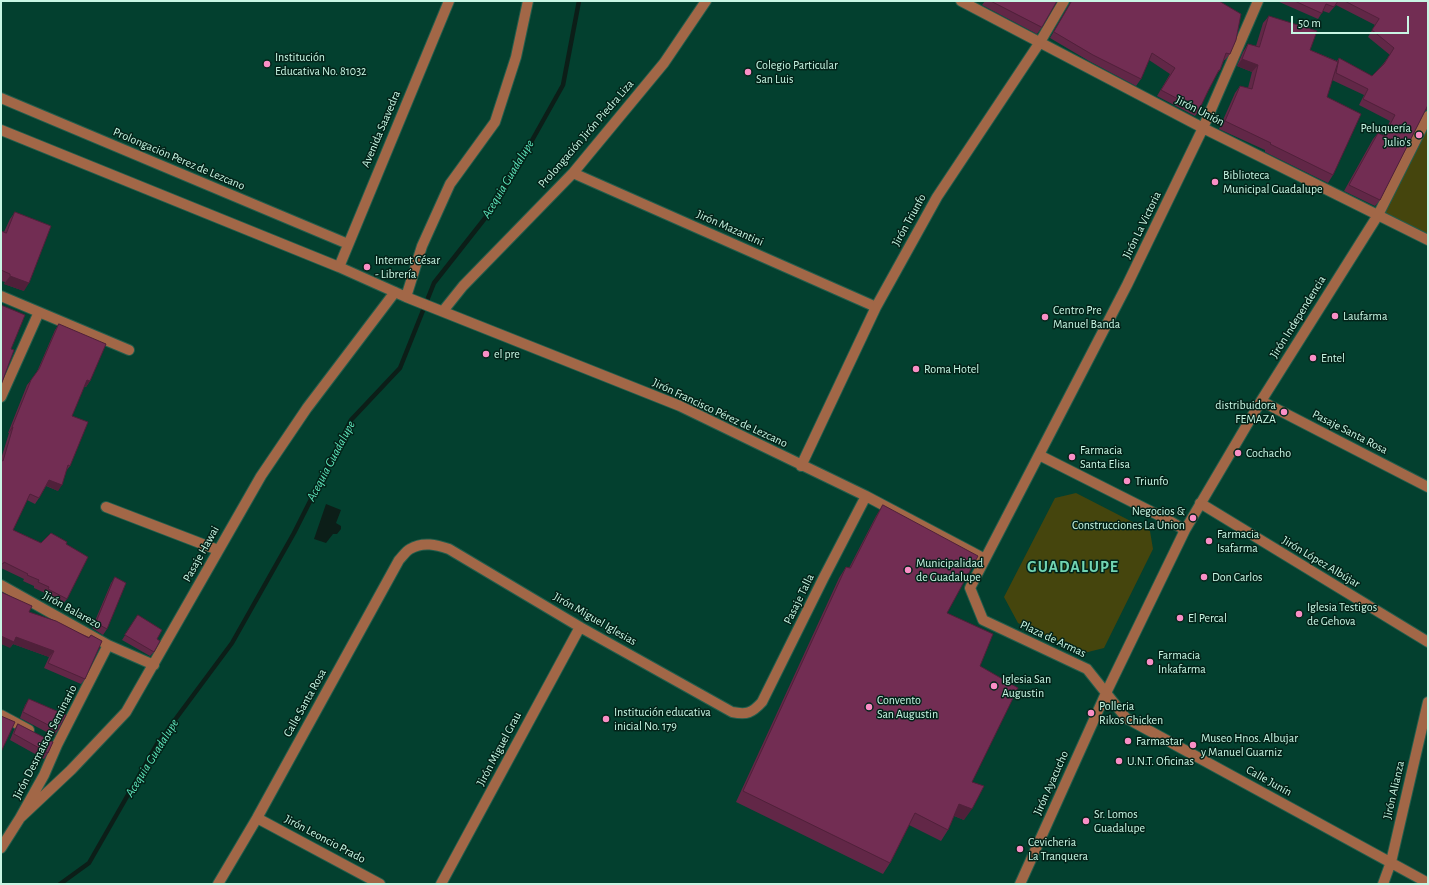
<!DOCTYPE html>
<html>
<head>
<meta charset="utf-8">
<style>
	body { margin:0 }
	#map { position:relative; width:1429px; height:885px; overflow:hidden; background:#03402f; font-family:"Alegreya Sans",sans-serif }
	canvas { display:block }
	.frame { position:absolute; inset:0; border:2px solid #c8f6e4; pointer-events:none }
	.scale { position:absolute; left:1291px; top:16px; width:118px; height:18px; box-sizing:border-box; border:2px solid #c8f6e4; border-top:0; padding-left:5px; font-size:12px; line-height:14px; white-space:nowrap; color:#c8f6e4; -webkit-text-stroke:3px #032319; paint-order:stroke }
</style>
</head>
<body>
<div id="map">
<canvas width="1429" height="885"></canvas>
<div class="frame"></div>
<div class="scale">50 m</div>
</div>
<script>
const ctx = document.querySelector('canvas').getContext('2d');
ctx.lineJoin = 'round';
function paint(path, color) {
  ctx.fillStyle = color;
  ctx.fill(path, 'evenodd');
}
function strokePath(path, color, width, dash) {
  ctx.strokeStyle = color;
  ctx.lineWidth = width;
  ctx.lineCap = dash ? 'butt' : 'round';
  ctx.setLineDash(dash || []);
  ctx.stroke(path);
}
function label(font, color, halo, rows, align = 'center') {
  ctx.font = font + ' "Alegreya Sans",sans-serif';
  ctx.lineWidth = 3;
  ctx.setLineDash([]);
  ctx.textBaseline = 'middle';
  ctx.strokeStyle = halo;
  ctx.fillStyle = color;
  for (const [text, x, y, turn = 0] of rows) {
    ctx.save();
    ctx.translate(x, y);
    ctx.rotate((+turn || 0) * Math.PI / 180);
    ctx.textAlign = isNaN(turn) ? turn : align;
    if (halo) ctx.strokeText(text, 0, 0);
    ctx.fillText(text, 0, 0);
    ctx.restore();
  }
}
paint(new Path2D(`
	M1428,127V234L1382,212Z
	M1076,493L1150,531L1153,549L1104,648L1084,653L1018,623L1004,597L1055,498Z`), '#45450d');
paint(new Path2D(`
	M326,504L341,510L336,523L341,526V529L337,534H333L326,543L314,539Z`), '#0c1e18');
strokePath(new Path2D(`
	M60,884L89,863L157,744L232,643L294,533L351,420L400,368L434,283L497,203L563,85L579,1`), '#0c1e18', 4.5);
const minor = new Path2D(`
	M961,1L1203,128L1428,240
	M1258,1L1203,128L1127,285L970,588L983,620L1087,669L1126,718L1428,883
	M1,98L348,244
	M1,130L339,267L406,297L680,406L866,496L985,559
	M573,173L876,307
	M339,267L449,1
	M1,296L129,350
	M406,297L422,246L450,184L495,122L516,57L528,1
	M443,311L463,286L573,173L664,63L706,1
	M1,397L39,312
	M1261,401L1428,487
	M1039,455L1168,520L1185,530
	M801,466L876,307L937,197L1040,42L1064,1
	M1200,503L1428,642
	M106,507L218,550
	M1,585L108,645L154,665
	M1,715L29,730
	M20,818L71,770L126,712L261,476L307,408L395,292
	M257,818L380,884
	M1,848L20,818L44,775L57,745L108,645
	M218,884L257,818L399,560C402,557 406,551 410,549C423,541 437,545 449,549L580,627L732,712C747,715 752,713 762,702L823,579L866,496
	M441,884L580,627
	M1020,884L1106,693L1185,530L1261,401L1378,215L1428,116
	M1383,884L1391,862L1428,702`);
strokePath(minor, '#235d4c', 12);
strokePath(minor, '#a26747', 10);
paint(new Path2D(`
	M985,1H1057L1042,27L1037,34L982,5Z
	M1070,1H1219L1230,54L1225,60H1224L1220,70L1215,76L1208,91L1199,110L1195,116L1157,96L1170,74L1149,60L1141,79L1136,86L1089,61L1050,38L1070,4Z
	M1277,1H1428L1425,110L1380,200L1375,206L1344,191L1373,139L1378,133L1383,135L1390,121L1359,105L1364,95L1332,80L1327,97L1333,175L1328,183L1265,152V150L1219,129L1235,93L1240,86L1248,88L1252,72L1237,66L1243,52L1248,44L1256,46L1263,23L1269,16L1310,50L1337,61L1339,58L1372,76L1383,64L1390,55L1368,37L1375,25L1336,5L1329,13L1323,11L1318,19Z
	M15,212L24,291L4,284L5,282L1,281V231L4,232L10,219Z
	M59,324L90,381L86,387L84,386L72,416L70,466L66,471L58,491L46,486L39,498L35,504L27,500L13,530L41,543L66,544L67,599L63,604L44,595L45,593L34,588V586L23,581L24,579L1,568V459L9,433H8L27,385L36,374L55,330Z
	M883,505L947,613L980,666L972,782L964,820L954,816L948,830L941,841L909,825L890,863L883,874L736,802L839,578L846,567L849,568L876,516Z
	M115,577L107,629L103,635L92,628L111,583Z
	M29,612L89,637L91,635L85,679L81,684L44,668L49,657L13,644L10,648Z
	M138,615L154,652L150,656L122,640Z
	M29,699L58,730L54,736L20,718L25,705Z
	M18,724L48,753L44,759L10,740L14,730Z`), '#622747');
paint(new Path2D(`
	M1242,59L1258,65L1252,72L1237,66Z
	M1428,105V110H1425L1422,113Z
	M10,276L29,283L24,291L4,284Z
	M87,380L90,381L86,387L83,385Z
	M12,427H13L9,433H8Z
	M49,480L62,485L58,491L45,485Z
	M1,636L16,637L54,651L49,657L13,644L10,648L1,644Z
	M959,804L972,809L964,820L952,815Z`), '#50203a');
const building = new Path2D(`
	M991,1H1057L1042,27Z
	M1072,1H1219L1241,14L1236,40L1230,54L1226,53L1220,70H1219L1208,91L1199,110L1161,90L1175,68L1152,53L1141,79L1093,55L1054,32Z
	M1295,1H1338L1334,7L1326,4L1322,13Z
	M1345,1H1428V105L1427,107L1380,200L1349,185L1378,133L1384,136L1395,115L1363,99L1368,89L1336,73L1339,58L1372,76L1384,64L1394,48L1372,30L1379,19Z
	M1269,16L1317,31L1310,50L1338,62L1327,97L1361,114L1333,175L1270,144L1271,143L1225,121L1240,86L1252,89L1258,65L1242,59L1248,44L1259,47Z
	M15,212L51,226L29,283L10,276V274L1,270V231L6,233Z
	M1,305L25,315L11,349L14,350L1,385Z
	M59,324L106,344L90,381L87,380L72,416L88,422L70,466L68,465L62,485L49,480L39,498L30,494L13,530L41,543L51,533L67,542L66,544L88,557L67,599L48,589L49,587L38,582L39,580L27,575L28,574L4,562L3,564L1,563V460L3,461L13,427H12L31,380L39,369Z
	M883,505L978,556L947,613L993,634L980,666L1018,688L972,782L984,786L972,809L959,804L948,830L915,813L890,863L743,791L846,567L850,568Z
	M115,577L126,583L107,629L96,623Z
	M1,592L32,606L29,612L56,621L89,638L91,635L102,641L85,679L48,663L54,651L16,637L14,642L1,636Z
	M138,615L162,630L157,639L160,641L154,652L125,635Z
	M29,699L66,715L58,730L23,712Z
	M1,716L15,722L1,752Z
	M18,724L53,742L48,753L14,734Z`);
paint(building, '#722d53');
strokePath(building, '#50203a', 1);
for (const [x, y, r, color] of [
	[267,64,4,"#fa8fc6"],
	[748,72,4,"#fa8fc6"],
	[1419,135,4,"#fa8fc6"],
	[1215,182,4,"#fa8fc6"],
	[367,267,4,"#fa8fc6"],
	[1335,316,4,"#fa8fc6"],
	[1045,317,4,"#fa8fc6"],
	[486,354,4,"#fa8fc6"],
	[1313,358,4,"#fa8fc6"],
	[916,369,4,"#fa8fc6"],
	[1284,412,4,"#fa8fc6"],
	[1238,453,4,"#fa8fc6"],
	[1072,457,4,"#fa8fc6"],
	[1127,481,4,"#fa8fc6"],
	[1193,518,4,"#fa8fc6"],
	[1209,541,4,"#fa8fc6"],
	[908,570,4,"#fa8fc6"],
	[1204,577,4,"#fa8fc6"],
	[1299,614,4,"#fa8fc6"],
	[1180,618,4,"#fa8fc6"],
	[1150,662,4,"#fa8fc6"],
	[994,686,4,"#fa8fc6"],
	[869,707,4,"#fa8fc6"],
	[1091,713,4,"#fa8fc6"],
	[606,719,4,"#fa8fc6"],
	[1128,741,4,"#fa8fc6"],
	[1193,745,4,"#fa8fc6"],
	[1119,761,4,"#fa8fc6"],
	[1086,821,4,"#fa8fc6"],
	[1020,849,4,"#fa8fc6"]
]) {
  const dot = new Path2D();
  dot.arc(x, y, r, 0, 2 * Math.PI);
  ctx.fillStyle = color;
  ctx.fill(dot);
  strokePath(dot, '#032319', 1.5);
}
label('12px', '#c8f6e4', '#032319', [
	["Institución",275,57],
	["Educativa No. 81032",275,71],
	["Colegio Particular",756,65],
	["San Luis",756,79],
	["Peluquería",1411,128,"right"],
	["Julio's",1411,142,"right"],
	["Biblioteca",1223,175],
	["Municipal Guadalupe",1223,189],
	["Internet César",375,260],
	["- Librería",375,274],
	["Centro Pre",1053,310],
	["Manuel Banda",1053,324],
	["Laufarma",1343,316],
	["el pre",494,354],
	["Entel",1321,358],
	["Roma Hotel",924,369],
	["distribuidora",1276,405,"right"],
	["FEMAZA",1276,419,"right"],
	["Farmacia",1080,450],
	["Santa Elisa",1080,464],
	["Cochacho",1246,453],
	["Triunfo",1135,481],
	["Negocios &",1185,511,"right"],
	["Construcciones La Union",1185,525,"right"],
	["Farmacia",1217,534],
	["Isafarma",1217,548],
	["Municipalidad",916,563],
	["de Guadalupe",916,577],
	["Don Carlos",1212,577],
	["Iglesia Testigos",1307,607],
	["de Gehova",1307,621],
	["El Percal",1188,618],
	["Farmacia",1158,655],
	["Inkafarma",1158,669],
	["Iglesia San",1002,679],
	["Augustin",1002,693],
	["Convento",877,700],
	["San Augustin",877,714],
	["Polleria",1099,706],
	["Rikos Chicken",1099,720],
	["Institución educativa",614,712],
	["inicial No. 179",614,726],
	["Museo Hnos. Albujar",1201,738],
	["y Manuel Guarniz",1201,752],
	["Farmastar",1136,741],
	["U.N.T. Oficinas",1127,761],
	["Sr. Lomos",1094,814],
	["Guadalupe",1094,828],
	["Cevicheria",1028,842],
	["La Tranquera",1028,856]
], 'left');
label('12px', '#c8f6e4', '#032319', [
	["Jirón Unión",1200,111,27],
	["Avenida Saavedra",381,129,-67],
	["Prolongación Jirón Piedra Liza",586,134,-49],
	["Prolongación Perez de Lezcano",179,159,23],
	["Jirón Triunfo",909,220,-61],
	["Jirón La Victoria",1142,225,-64],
	["Jirón Mazantini",730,228,24],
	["Jirón Independencia",1298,317,-58],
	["Jirón Francisco Pérez de Lezcano",720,413,25],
	["Pasaje Santa Rosa",1350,432,27],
	["Pasaje Hawai",201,554,-61],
	["Jirón López Albújar",1321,562,31],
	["Pasaje Talla",799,599,-64],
	["Jirón Balarezo",72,610,29],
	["Jirón Miguel Iglesias",595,619,30],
	["Plaza de Armas",1053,639,25],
	["Calle Santa Rosa",305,703,-61],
	["Jirón Desmaison Seminario",45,742,-63],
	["Jirón Miguel Grau",499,749,-62],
	["Calle Junín",1269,781,29],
	["Jirón Ayacucho",1051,783,-66],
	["Jirón Alianza",1394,790,-77],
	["Jirón Leoncio Prado",325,839,28]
]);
label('italic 13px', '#5de4ba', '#032319', [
	["Acequia Guadalupe",508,179,-59],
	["Acequia Guadalupe",331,461,-62],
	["Acequia Guadalupe",152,758,-58]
]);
ctx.letterSpacing = '1px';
label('bold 16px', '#71d4b2', '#032319', [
	["GUADALUPE",1073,567]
]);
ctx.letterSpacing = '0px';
</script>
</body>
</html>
